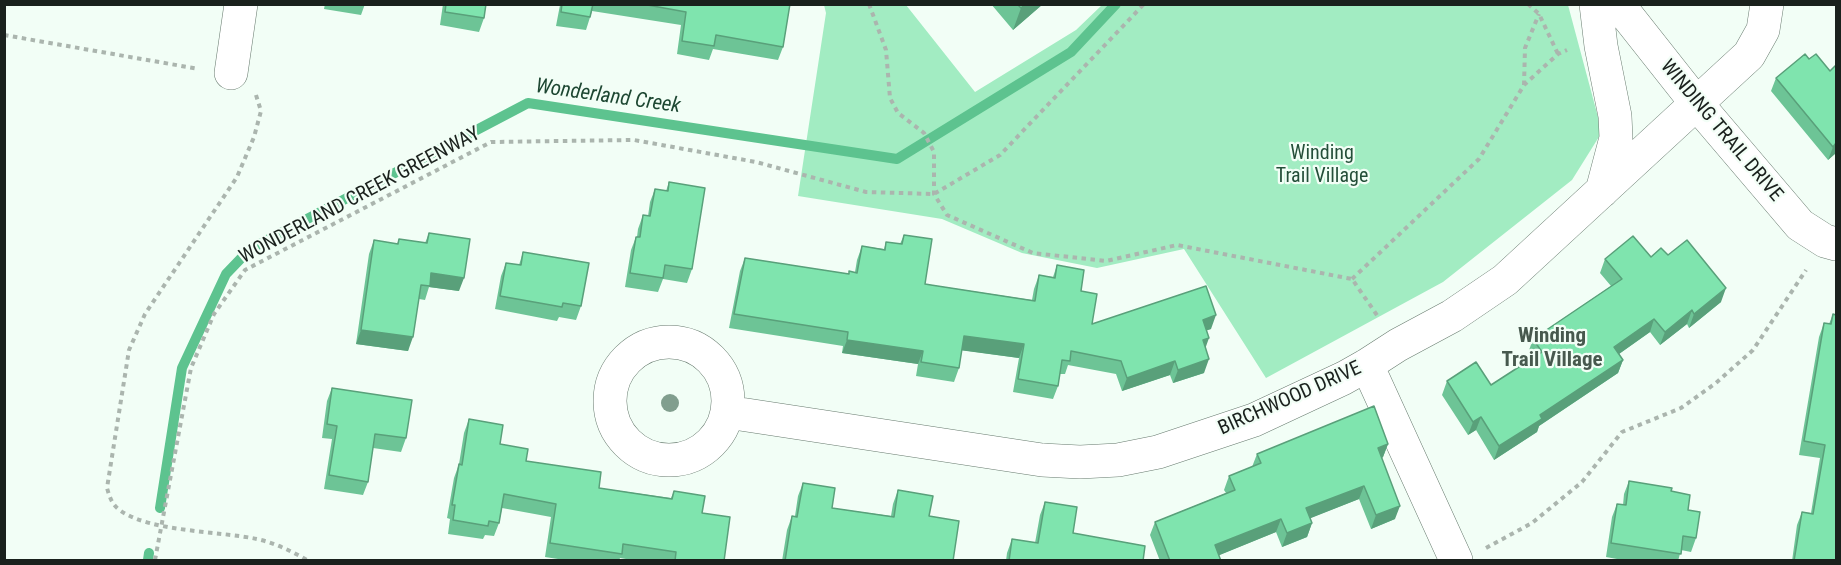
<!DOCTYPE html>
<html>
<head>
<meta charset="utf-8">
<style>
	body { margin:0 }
	#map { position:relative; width:1841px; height:565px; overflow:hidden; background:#f2fef6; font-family:"Roboto Condensed",sans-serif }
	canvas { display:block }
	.frame { position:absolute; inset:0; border:6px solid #1a211d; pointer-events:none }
</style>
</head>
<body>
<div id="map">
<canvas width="1841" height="565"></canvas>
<div class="frame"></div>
</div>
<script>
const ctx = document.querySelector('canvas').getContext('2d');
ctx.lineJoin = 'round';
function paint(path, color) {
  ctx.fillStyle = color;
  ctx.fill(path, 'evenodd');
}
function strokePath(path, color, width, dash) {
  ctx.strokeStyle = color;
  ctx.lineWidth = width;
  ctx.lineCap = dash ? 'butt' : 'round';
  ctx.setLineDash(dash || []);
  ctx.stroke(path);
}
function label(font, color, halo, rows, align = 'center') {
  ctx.font = font + ' "Roboto Condensed",sans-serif';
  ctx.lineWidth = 4.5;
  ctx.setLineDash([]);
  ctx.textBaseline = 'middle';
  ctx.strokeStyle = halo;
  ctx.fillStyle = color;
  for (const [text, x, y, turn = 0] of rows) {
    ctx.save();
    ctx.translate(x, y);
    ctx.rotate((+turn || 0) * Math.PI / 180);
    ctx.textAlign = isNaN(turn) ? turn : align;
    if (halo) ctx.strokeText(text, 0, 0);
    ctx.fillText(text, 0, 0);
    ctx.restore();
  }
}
paint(new Path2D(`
	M824,5H906L975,92L1076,30L1102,5H1568L1602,132L1572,180L1443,282L1266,378L1184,249L1097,268L1022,253L942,219L798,196L826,13Z`), '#a2ecc2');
strokePath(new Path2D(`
	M160,508L182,368L226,274L250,249L528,103L897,159L1071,52L1116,4
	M148,560L149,553`), '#5dc38f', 10);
const minor = new Path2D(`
	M1596,4L1601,46L1615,116L1616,138L1602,191
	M1618,4L1697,104L1800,225L1825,241L1836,244
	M231,73L241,4
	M610 401a59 59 0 1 1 118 0a59 59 0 1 1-118 0Z
	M1367,365L1456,560
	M727,412L1042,460L1080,462L1118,460L1158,452L1254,420L1344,378L1367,365L1398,345L1452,316L1505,280L1749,55L1763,30L1767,4`);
strokePath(minor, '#687b6f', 34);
strokePath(new Path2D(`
	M869,4L886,50L890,98L898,113L924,133L934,152V194L947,215L1033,253L1106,261L1177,245L1352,279L1379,318
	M1528,4L1539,14L1558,54
	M4,35L199,69
	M1524,85L1525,48L1539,14
	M256,95L261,111L254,137L237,177L145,314L129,350L107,488C110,498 112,505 121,511C152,532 219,531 257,539C275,543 291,551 307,560
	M1352,279L1479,159L1524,85L1558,54L1567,50
	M1486,548L1532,523L1582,482L1622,432L1681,408L1716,383L1753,350L1806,270
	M155,560L191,368L214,314L245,270L491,142L634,140L756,162L866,192L934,194L1000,155L1144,4`), '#abb5ae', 4, [4.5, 4.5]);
strokePath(minor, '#fff', 33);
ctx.fillStyle = '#819e8e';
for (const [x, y] of [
	[670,403]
]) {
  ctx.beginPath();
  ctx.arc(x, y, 9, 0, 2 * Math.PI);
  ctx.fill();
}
paint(new Path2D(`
	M325,4H365L361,15L324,9Z
	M443,4H486L484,18L479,32L440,25Z
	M554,4H790L783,47L778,60L713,49L709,60L677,54L681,25L592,11L586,30L556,26L560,5Z
	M991,4H1043L1013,30Z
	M1805,54L1836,153L1828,160L1771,91L1776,78Z
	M669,182L692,269L687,283L663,279L658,292L625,287L631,250L636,237H637L638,229L643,215L648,216L650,202L655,189L666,191Z
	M429,233L459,291L429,287L425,300L419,299L408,351L356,344L369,254L374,240L397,244L399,239L425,243Z
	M904,235L925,284L931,285L1032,300L1034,289L1039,275L1053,277L1057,265L1081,291L1092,324L1211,329L1207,330L1204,373L1173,383L1170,375L1122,391L1116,374L1068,365L1065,374H1060L1058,386L1053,399L1013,392L1019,358L961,350L959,368L954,382L916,376L918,364L842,353L843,346L729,328L740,271L745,258L848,274L855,272L857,260L862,246L884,249L886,242L900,244Z
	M523,252L581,306L576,320L559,317L557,321L495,309L501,276L506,263L519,265Z
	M1668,255L1721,302L1689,328L1687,324L1660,345L1650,332L1619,354L1623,360L1618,373L1539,426L1537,432L1494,460L1476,430L1468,435L1442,395L1447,381L1491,385L1532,358L1528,353L1533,339L1611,286L1600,273L1605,259Z
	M1833,314L1836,561H1792L1797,525L1802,512L1811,513L1820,458L1799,455L1819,337L1824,323L1829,324Z
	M332,388L406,438L401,452L373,448L368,482L363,495L324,489L332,439L322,438L327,401Z
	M469,419L500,444L526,461L599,488L671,498L674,491L702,513L724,561H638L620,558L619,561H571L545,557L551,517L502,508L499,523L494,536L485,535L483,539L448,534L450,519L447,518L454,478L459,464L464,433Z
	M1388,444L1383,457L1382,458L1395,519L1371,529L1359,499L1310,518L1312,523L1307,537L1282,547L1276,532L1219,555L1221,561H1160L1150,535L1155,522L1226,493L1224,490L1229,476L1252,467L1257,454Z
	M1629,481L1671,491L1688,510L1696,538L1691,552L1681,550L1678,561H1628L1606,557L1612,517L1617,504L1623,505L1624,494Z
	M803,483L832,508L891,516L893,504L898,490L929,516L953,561H782L787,530L792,516H795L798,496Z
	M1045,502L1073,533L1143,561H1006L1007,553L1012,539L1035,543L1040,515Z`), '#6dc496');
paint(new Path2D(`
	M1025,4H1043L1013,30L1021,8Z
	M1836,143V153L1828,160L1833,147Z
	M431,273L464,278L459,291L429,287Z
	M1726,288L1721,302L1689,328L1694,314Z
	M1692,310L1687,324L1660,345L1665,332Z
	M1216,315L1211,329L1199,333L1203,320Z
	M1654,319L1650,332L1609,361L1614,347Z
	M361,330L413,337L408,351L356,344Z
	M964,336L1024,344L1019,358L959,350Z
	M1209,338L1204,352L1203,340Z
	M847,340L923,351L918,364L842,353Z
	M1209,359L1204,373L1173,383L1178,370Z
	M1623,360L1618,373L1539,426L1537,432L1494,460L1499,446L1540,415Z
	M1175,361L1170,375L1122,391L1127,378Z
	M1481,417L1476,430L1468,435L1473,422Z
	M1388,444L1383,457L1373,462L1378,448Z
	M1364,486L1359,499L1301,522L1306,508Z
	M1400,506L1395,519L1371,529L1376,515Z
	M1281,519L1276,532L1210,559L1215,545Z
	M1312,523L1307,537L1282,547L1287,533Z`), '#59a07a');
const building = new Path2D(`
	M446,4H486L484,18L445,12Z
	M562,4H593L590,17L561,12Z
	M642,4H790L783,47L716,35L714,46L682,41L686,12Z
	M1017,4H1025L1021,8Z
	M1805,54L1809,59L1816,54L1830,71L1836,65V143L1833,147L1776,78Z
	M669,182L705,188L692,269L665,265L663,278L630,273L636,237H640L643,215L650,216L655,189L668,191Z
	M429,233L470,239L464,278L431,273L430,286L421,285L413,337L361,330L374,240L398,244L399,239L427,243Z
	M904,235L932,239L925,284L931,285L1035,301L1039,275L1055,278L1057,265L1084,270L1081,291L1097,294L1092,324L1206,286L1216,315L1203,320L1209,338L1203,340L1209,359L1178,370L1175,361L1127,378L1121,361L1071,351L1070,361L1062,360L1058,386L1018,379L1024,344L964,336L959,368L921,362L923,351L847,340L848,332L734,314L745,258L849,274V271L857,273L862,246L885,250L886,242L902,244Z
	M1633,236L1651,257L1661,248L1668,255L1687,240L1726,288L1694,314L1692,310L1665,332L1654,319L1614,347L1623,360L1540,415L1542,419L1499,446L1481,417L1473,422L1447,381L1476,362L1491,385L1542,352L1533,339L1622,279L1605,259Z
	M523,252L589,263L581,306L563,303L562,307L500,296L506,263L521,265Z
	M1833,314L1836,315V561H1794L1802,512L1813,514L1825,445L1804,441L1824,323L1831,324Z
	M332,388L412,400L406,438L375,434L368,482L329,475L337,426L327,424Z
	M1374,406L1388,444L1378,448L1400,506L1376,515L1364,486L1306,508L1312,523L1287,533L1281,519L1215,545L1221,561H1170L1155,522L1235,490L1229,476L1261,463L1257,454Z
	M469,419L503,425L500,444L528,449L526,461L601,472L599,488L672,499L674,491L705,496L702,513L730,517L724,561H675L676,552L623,544L622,554L550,543L556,504L504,494L499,523L489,521L488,526L453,520L455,505H452L459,464L462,465Z
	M1629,481L1672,488L1671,491L1690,495L1688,510L1700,512L1696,538L1683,536L1681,554L1611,543L1617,504L1626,505Z
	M803,483L835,488L832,508L894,517L898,490L933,496L929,516L959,521L953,561H785L792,516L797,517Z
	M1045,502L1077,507L1073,533L1145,546L1143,561H1009L1012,539L1038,543Z`);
paint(building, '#7fe4ae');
strokePath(building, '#59a07a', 1.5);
label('20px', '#1a211d', '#f2fef6', [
	["WINDING TRAIL DRIVE",1721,131,50],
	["WONDERLAND CREEK GREENWAY",360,196,-28],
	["BIRCHWOOD DRIVE",1290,399,-24]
]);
label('20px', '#244f39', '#f2fef6', [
	["Winding",1322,154],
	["Trail Village",1322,177]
]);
label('italic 21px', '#1d4732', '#f2fef6', [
	["Wonderland Creek",608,97,8]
]);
label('bold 21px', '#47594e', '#f2fef6', [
	["Winding",1552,337],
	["Trail Village",1552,361]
]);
</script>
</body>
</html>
